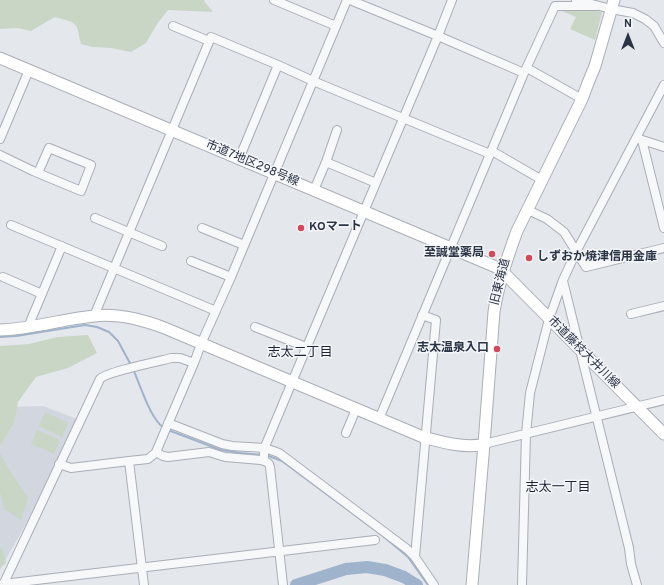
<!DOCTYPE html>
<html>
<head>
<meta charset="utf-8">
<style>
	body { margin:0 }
	#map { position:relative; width:664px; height:585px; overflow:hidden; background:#e4e7ec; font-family:Overpass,sans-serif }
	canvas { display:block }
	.north { position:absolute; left:608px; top:16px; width:40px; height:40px; -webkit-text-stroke:3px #f4f6f9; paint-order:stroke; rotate:0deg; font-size:11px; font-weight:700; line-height:16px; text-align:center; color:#2b3445 }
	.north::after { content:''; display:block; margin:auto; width:14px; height:18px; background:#2b3445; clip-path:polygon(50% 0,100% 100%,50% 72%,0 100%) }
</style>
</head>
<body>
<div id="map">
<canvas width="664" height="585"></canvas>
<div class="north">N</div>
</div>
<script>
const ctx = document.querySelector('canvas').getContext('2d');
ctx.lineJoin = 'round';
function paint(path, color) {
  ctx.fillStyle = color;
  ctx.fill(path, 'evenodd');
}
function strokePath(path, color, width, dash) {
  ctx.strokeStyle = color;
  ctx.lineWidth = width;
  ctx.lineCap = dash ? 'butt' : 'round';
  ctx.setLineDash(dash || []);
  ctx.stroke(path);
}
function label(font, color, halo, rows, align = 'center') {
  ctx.font = font + ' Overpass,"Noto Sans JP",sans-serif';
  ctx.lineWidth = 3;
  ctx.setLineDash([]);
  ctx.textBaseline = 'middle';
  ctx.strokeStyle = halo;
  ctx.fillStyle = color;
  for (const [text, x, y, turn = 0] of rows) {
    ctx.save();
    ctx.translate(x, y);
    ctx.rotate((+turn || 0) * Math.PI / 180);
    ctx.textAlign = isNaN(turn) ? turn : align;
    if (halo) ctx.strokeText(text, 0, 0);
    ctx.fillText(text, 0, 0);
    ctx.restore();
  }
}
paint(new Path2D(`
	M43,406L77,419L28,520L0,570V407Z`), '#d2d6de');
paint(new Path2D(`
	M0,0H205L204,1L213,12L168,10L157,24L146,43L131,52L111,48L93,47L81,44L77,27L72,22L55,17L31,31L18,28L0,29Z
	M555,8H588L602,12L595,40L570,29L576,17Z
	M88,335L97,353L68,368L36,377L18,402L14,423L0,446V346L29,344L58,337Z
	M45,412L68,423L62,437L39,426Z
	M37,430L60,440L54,454L31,444Z
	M0,453L10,471L28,498L21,520L4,509L0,492Z
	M0,547L3,550L6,563L0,568Z`), '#c9d6c5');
strokePath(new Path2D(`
	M0,337L16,336L85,325L97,327L109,332L118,341L131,365
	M133,369C140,384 150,419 164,428
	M168,430L221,450L241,453L261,455
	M266,455L282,461L383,536L408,557L428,585`), '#9fb4cc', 2);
strokePath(new Path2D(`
	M296,585L346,569L367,567L385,570L404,577L417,585`), '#9fb4cc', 12);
const street = new Path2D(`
	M274,0L336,26
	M350,0L438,36L524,73
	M576,0L611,9L633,13L645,19L654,26L664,43
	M173,26L209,41
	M527,68L582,99
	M0,139L29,70
	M639,139L664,147
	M642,140L664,228
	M492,151L542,180
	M0,155L33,171L81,191L91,165L49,148L38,173
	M239,159L278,65
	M326,162L376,183
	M314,190L326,162L337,130
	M528,210L547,219L564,232L586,267L664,248
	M95,218L162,246
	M11,225L216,311
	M202,228L244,245
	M191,261L231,277
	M3,277L42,294
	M563,281L629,548L631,564L637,585
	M631,314L664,306
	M94,316L211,37L278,65L313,81L490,154
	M28,327L62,246
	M255,327L306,347
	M379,419L524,73L555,6H596
	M168,423L222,444L232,446L265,448L279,453L407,549L415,557L434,585
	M346,433L356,409
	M484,444L664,400
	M156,452L163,456L168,457L209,452L225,457L261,460C267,462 269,462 270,467L283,585
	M129,461L144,585
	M264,461V449L292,382L438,36L452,0
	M59,464L71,468L129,461L148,459L154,454L156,452L194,363L201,344L231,277L347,0
	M415,557L436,320L422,315
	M0,585L3,584L375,540
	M3,585L100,379C106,372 160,361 172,358H180L194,363
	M522,585L526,434L530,393L549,319L563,280L576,252L664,85`);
const secondary = new Path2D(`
	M0,58L496,267L502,271L664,434
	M0,330C32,329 63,319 94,316C119,313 144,320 167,329L423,437C441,442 466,449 484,444
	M472,585L484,444L494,312C498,284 507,258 517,231L582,99L588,83L595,66L614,0`);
strokePath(street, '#a9aeb7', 10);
strokePath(secondary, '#a9aeb7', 13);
strokePath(street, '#f7f8fa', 8);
strokePath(secondary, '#fff', 11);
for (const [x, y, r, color] of [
	[301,228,4,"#d1495b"],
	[492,254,4,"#d1495b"],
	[529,258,4,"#d1495b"],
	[497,349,4,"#d1495b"]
]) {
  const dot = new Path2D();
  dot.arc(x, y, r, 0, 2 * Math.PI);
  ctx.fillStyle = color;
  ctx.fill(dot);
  strokePath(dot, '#f4f6f9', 1.5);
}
label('12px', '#2b3445', '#f4f6f9', [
	["市道7地区298号線",252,164,23],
	["旧東海道",501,282,-76],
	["市道藤枝大井川線",583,353,45]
]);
label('bold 12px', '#2b3445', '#f4f6f9', [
	["KOマート",309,228],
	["至誠堂薬局",484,254,"right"],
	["しずおか焼津信用金庫",537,258],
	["志太温泉入口",489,349,"right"]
], 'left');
label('13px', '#1d2536', '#f4f6f9', [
	["志太二丁目",300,353],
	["志太一丁目",558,488]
]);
</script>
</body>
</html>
